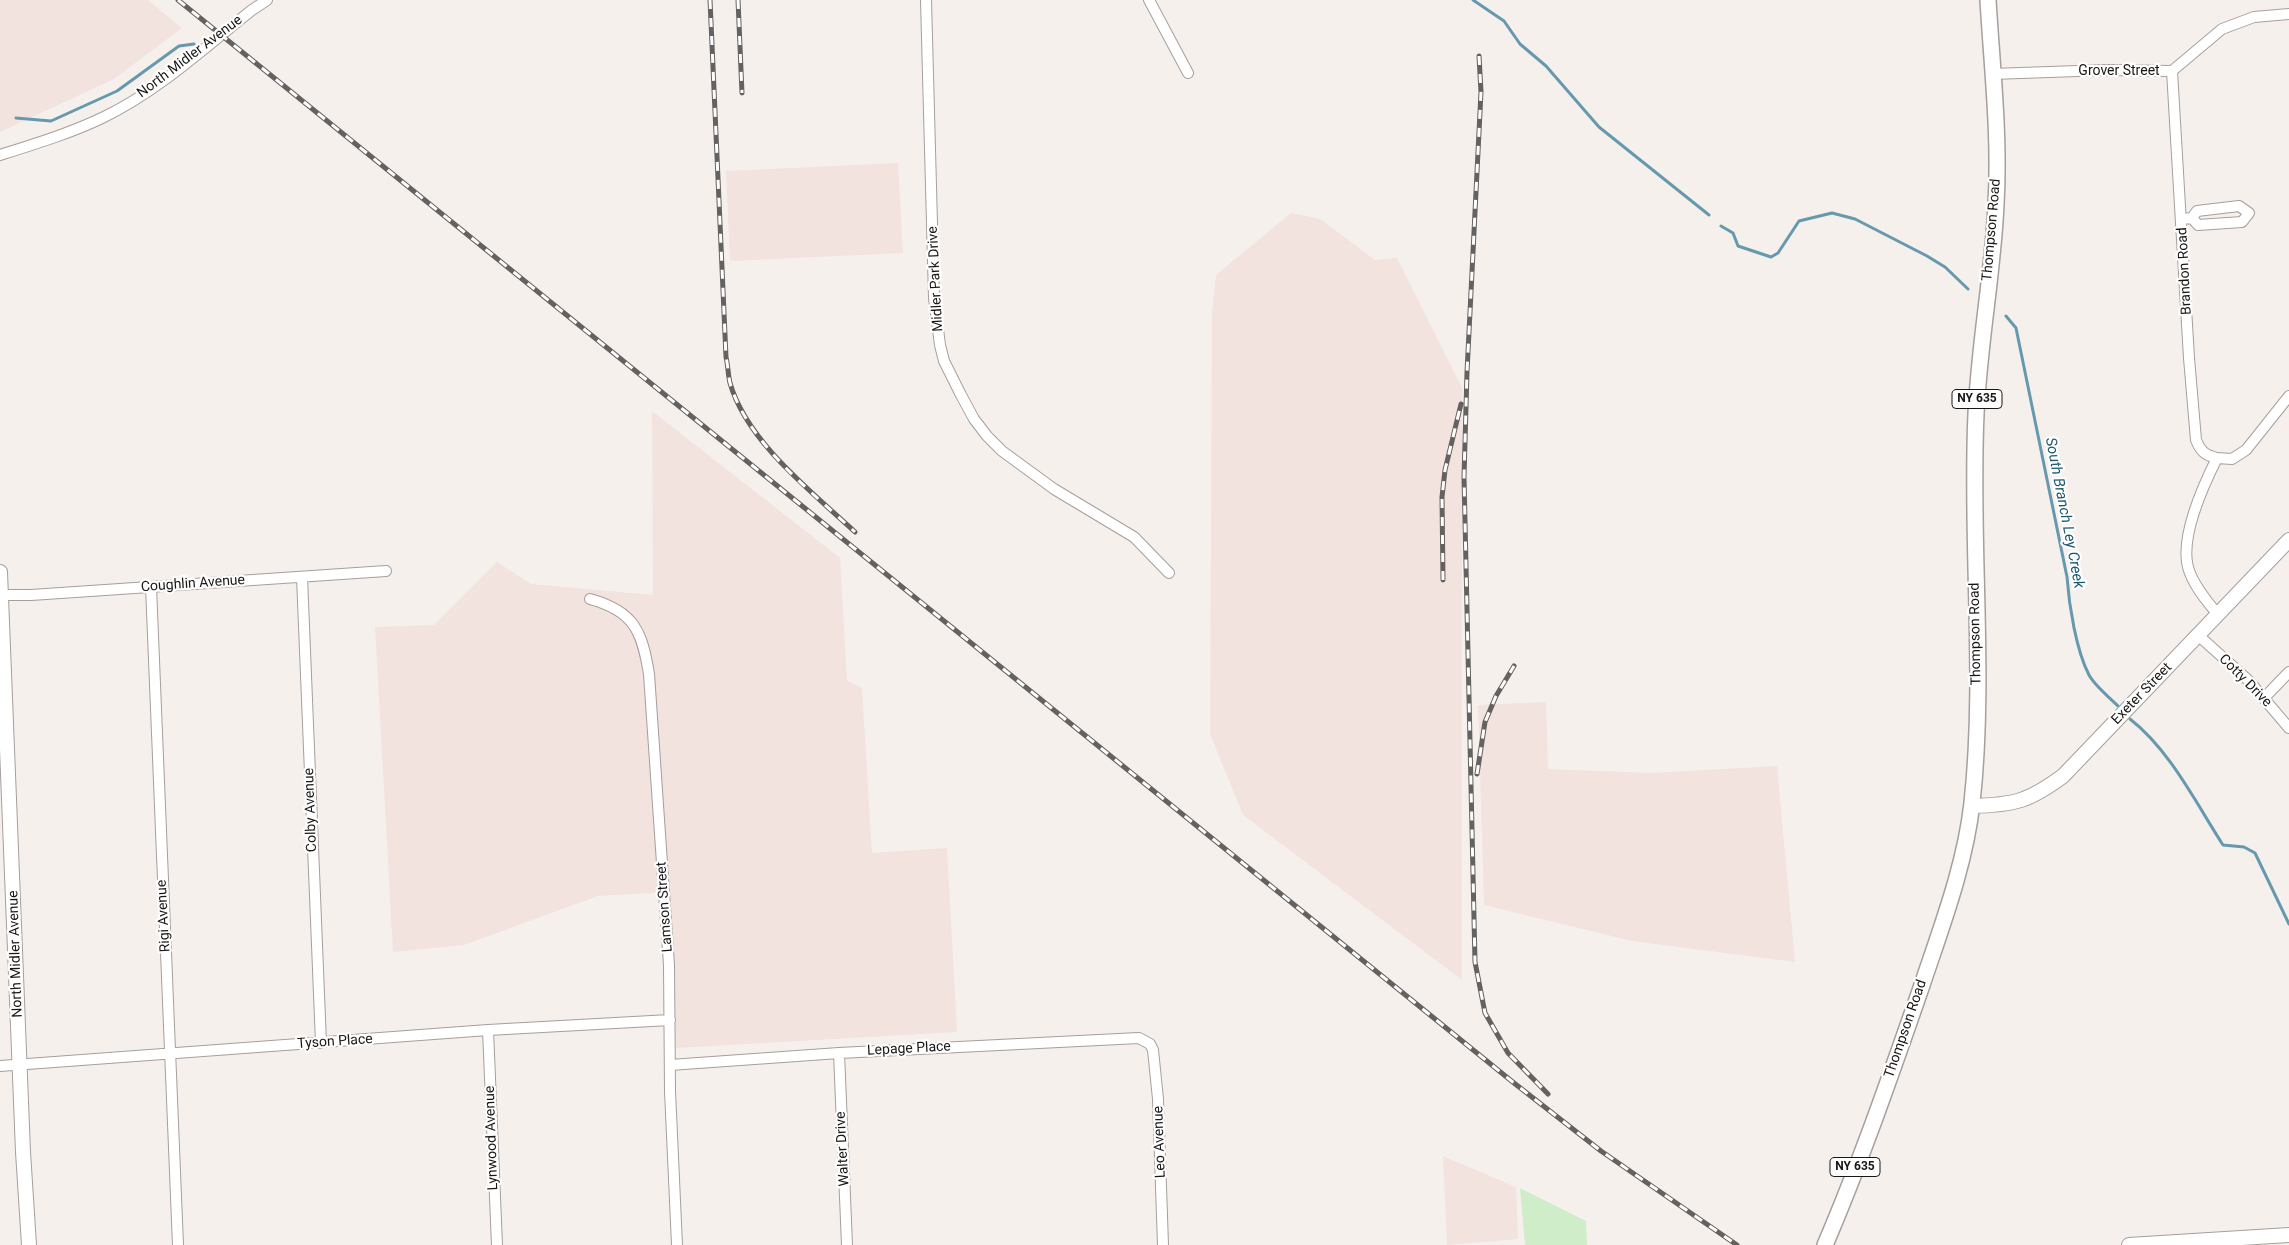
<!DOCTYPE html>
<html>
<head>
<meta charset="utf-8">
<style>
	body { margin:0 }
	canvas { display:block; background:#f6f0ed }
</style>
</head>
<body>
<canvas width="2289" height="1245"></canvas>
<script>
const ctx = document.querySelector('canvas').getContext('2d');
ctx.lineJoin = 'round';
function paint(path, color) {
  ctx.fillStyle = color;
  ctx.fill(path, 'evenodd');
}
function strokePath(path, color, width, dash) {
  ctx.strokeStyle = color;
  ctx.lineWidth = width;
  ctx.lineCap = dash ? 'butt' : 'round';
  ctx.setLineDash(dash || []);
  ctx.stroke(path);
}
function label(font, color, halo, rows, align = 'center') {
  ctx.font = font + ' Roboto,sans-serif';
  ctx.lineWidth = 4.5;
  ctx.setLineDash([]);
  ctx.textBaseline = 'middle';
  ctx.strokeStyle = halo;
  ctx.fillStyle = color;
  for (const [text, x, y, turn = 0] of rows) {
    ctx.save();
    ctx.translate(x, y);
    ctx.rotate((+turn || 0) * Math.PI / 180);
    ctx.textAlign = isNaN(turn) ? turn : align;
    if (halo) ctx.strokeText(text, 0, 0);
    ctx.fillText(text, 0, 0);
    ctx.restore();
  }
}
paint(new Path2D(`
	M0,0H148L182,28L114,79L0,132Z
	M898,163L903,253L730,261L726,171Z
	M1291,213L1320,219L1375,260L1397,258L1462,388V980L1243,815L1210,734L1212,313L1216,275Z
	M652,411L840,558L847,681L862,688L872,853L947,848L957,1032L676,1048L667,892L598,896L464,945L393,952L375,627L434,625L497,562L531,584L653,595Z
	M1546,702L1548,769L1652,773L1777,766L1795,962L1632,941L1484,905L1478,705Z
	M1443,1156L1516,1187L1518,1239L1447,1245Z`), '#f2e3de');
paint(new Path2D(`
	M1520,1188L1586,1221L1587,1245H1525Z`), '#d0edc9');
strokePath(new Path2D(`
	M1473,0L1504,21L1520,44L1546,66L1599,127L1709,215
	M16,118L51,121L117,91L179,46L194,44
	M1721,226L1733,233L1738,246L1771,257L1778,253L1799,221L1832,213L1855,219L1927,256L1945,267L1968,289
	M2006,316L2016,328L2067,577C2069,605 2076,650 2089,675C2095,686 2109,697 2118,706
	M2130,719C2169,749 2196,803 2223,845L2244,847L2255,853L2289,924`), '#6699ad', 3);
const street = new Path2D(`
	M926,0L934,298L940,345L944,361L961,395L974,419L987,436L1002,451L1054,489L1134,537L1169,573
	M1149,0L1188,73
	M2172,71L2189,358L2196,440C2201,452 2205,455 2217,458
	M1992,74L2106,70L2172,71L2222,29L2254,17L2289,14
	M0,155C35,144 71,133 104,117C158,91 205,47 252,10L267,0
	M2182,219L2192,218L2197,211L2239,206L2249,213L2242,222L2198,225L2192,218
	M302,577L321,1043
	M151,587L178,1245
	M0,595H31L386,571
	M590,599C634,611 642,631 649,674L669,965L670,1091L677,1245
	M2218,615C2208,602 2196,589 2190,573C2177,543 2203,486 2217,458L2232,459L2246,450L2289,396
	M2199,636L2249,681L2289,728
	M2264,698L2289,672
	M488,1030L497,1245
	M839,1053L847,1245
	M670,1065L839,1053L1139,1038L1150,1044L1153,1050L1158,1099L1163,1245
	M0,1066L488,1030L670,1020`);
const secondary = new Path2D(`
	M0,572L23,1152L29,1245
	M1972,806C2015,805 2029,801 2063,776L2289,540
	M2129,1245L2289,1235`);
const primary = new Path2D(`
	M1825,1245C1861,1161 1891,1074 1921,988C1941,928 1965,866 1972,803C1986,674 1970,543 1976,414C1979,344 1993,274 1996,204C2000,136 1992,68 1988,0`);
strokePath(street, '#a59f9d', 12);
strokePath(secondary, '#a59f9d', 16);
strokePath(primary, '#a59f9d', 18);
strokePath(street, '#fff', 10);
strokePath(secondary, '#fff', 14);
strokePath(primary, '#fff', 15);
const rail = new Path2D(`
	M178,0L1514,1083L1601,1151L1737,1245
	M710,0L726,357C728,365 728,375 730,383C747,442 812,492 855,532
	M738,0L742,93
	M1479,56L1481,92L1467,372L1464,477L1475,962L1485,1013L1508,1053L1548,1094
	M1443,580L1442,497L1445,470L1461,404
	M1477,774L1485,722L1496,696L1514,666`);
strokePath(rail, '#64615f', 5);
strokePath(rail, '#fefefe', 3, [9]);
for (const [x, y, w] of [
	[1977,399,50],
	[1855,1167,50]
]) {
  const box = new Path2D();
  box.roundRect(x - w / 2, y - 9.5, w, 19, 4);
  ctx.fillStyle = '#fefefe';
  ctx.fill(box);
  strokePath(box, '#191716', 1);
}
label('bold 12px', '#191716', null, [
	["NY 635",1977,399],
	["NY 635",1855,1167]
]);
label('14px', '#191716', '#fefefe', [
	["North Midler Avenue",190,57,-37],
	["Grover Street",2119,71],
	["Thompson Road",1992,230,-85],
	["Brandon Road",2185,271,-93],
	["Midler Park Drive",936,279,-93],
	["Coughlin Avenue",193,584,-4],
	["Thompson Road",1976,634,-91],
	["Cotty Drive",2245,681,45],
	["Exeter Street",2142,694,-46],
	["Colby Avenue",311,810,-92],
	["Lamson Street",665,907,-94],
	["Rigi Avenue",164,916,-93],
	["North Midler Avenue",16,954,-92],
	["Thompson Road",1906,1029,-71],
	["Tyson Place",335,1042,-4],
	["Lepage Place",909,1049,-3],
	["Lynwood Avenue",492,1138,-92],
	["Leo Avenue",1160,1142,-92],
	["Walter Drive",843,1149,-93]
]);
label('italic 15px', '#1d586d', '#fefefe', [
	["South Branch Ley Creek",2064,513,79]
]);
</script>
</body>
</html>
